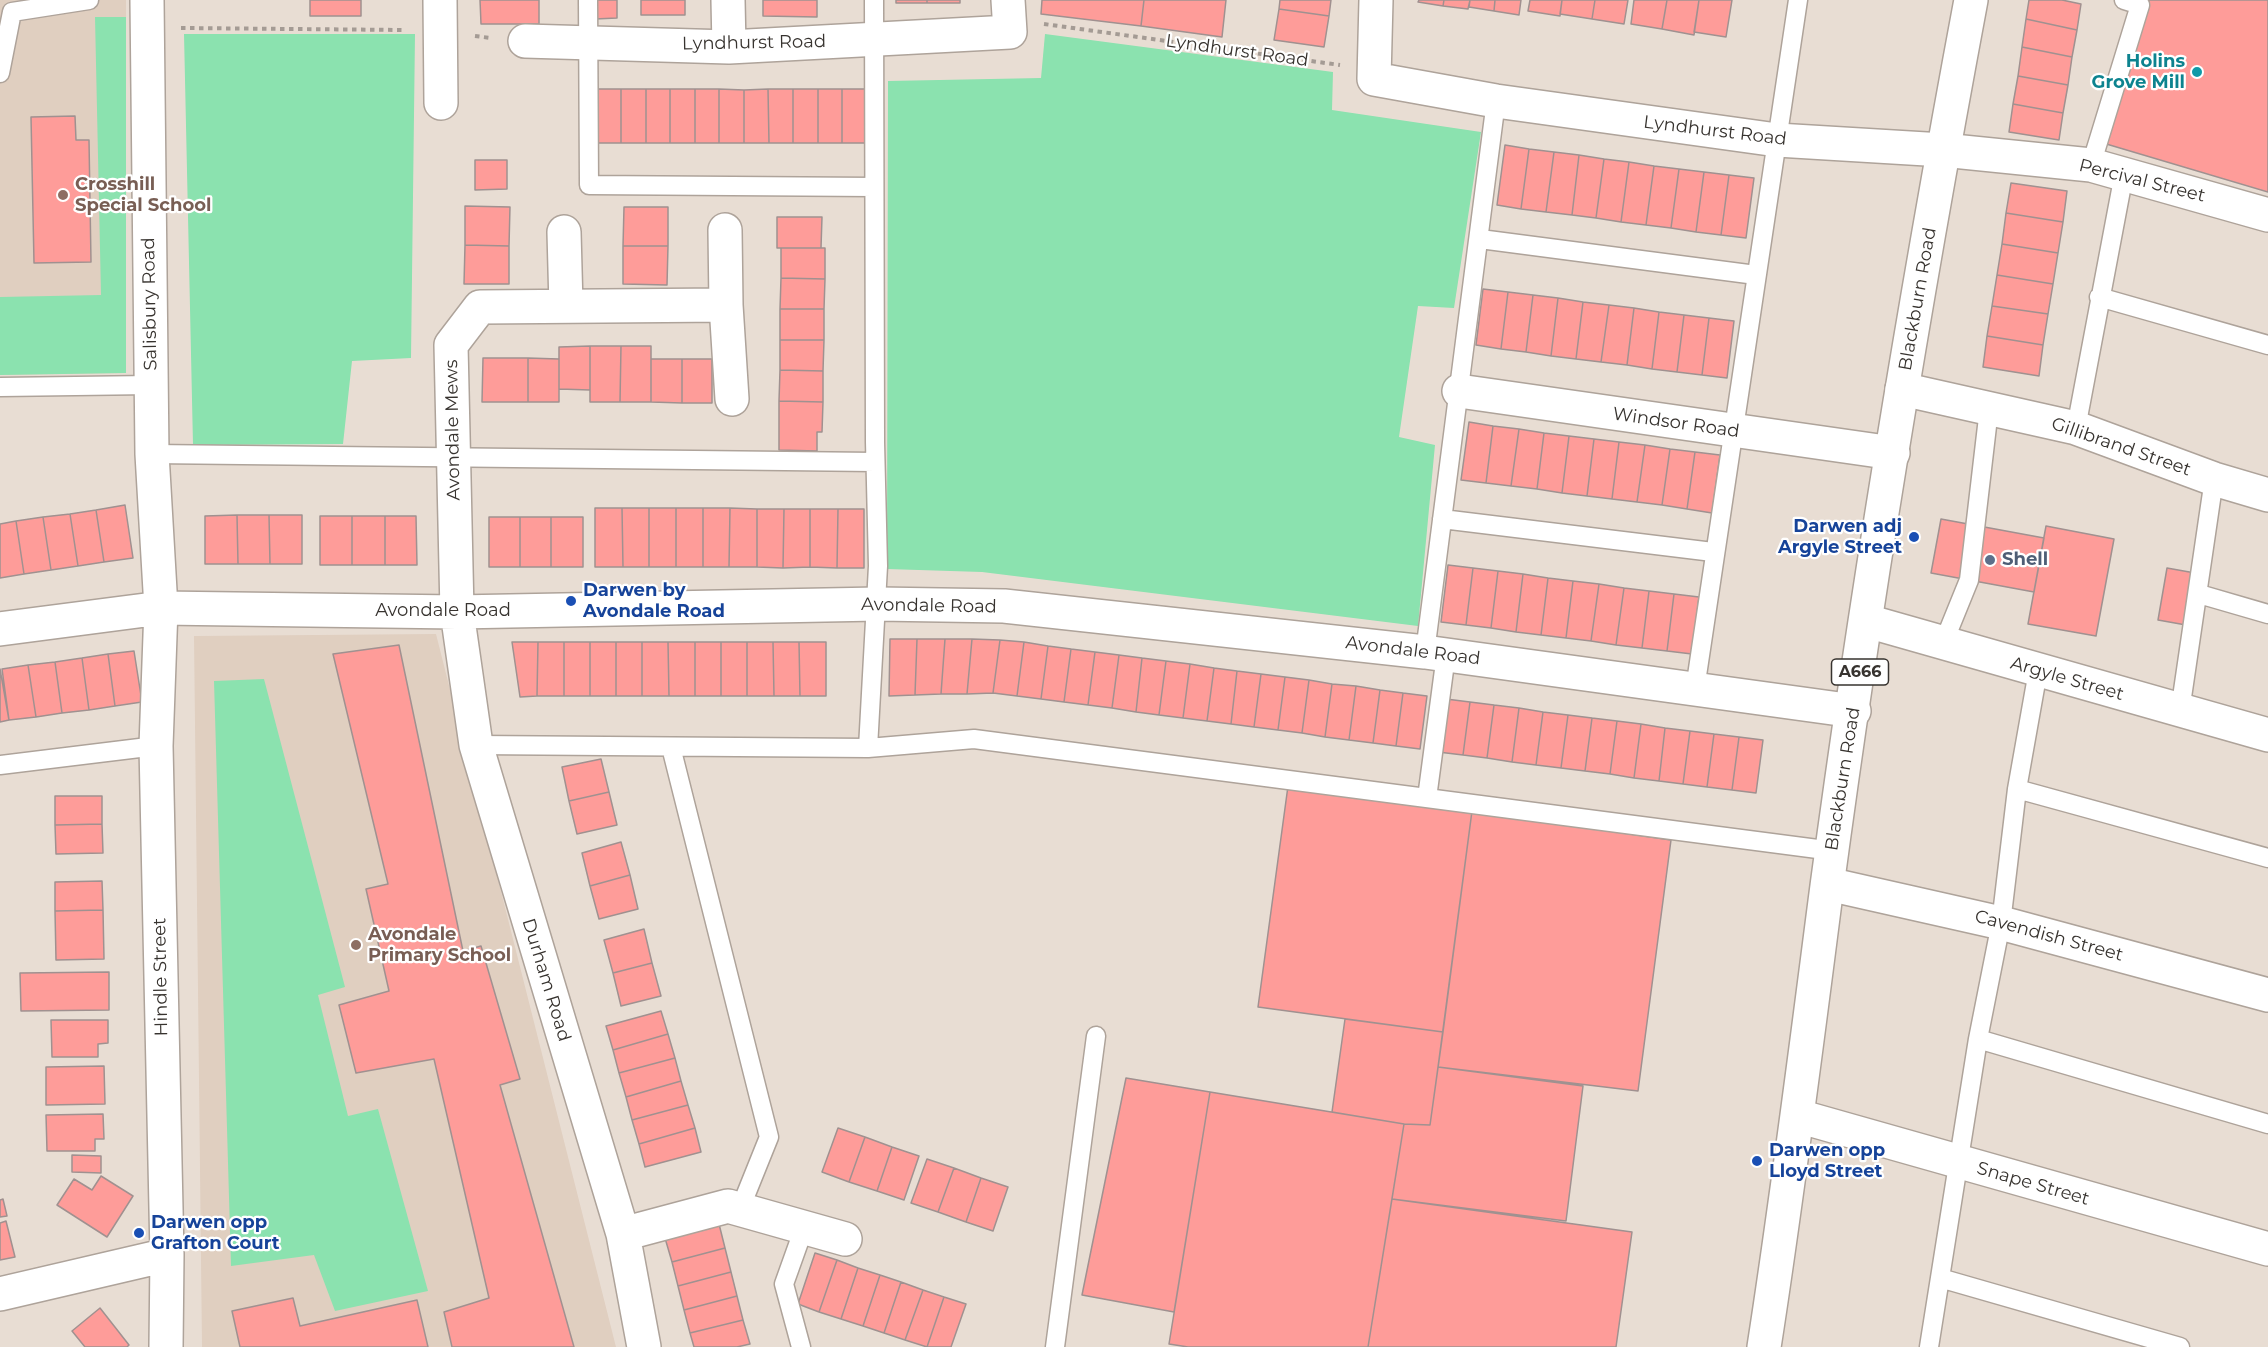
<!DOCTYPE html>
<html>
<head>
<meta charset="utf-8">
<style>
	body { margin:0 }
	canvas { display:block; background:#e8ddd3 }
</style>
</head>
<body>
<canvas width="2268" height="1347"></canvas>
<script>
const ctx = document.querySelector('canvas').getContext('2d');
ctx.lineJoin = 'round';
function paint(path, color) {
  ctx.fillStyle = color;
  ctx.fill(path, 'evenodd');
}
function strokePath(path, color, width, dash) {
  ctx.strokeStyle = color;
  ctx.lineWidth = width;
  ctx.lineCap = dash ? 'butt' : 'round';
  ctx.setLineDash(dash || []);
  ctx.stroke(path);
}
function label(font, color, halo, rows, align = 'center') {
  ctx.font = font + ' Montserrat,sans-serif';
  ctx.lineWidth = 4.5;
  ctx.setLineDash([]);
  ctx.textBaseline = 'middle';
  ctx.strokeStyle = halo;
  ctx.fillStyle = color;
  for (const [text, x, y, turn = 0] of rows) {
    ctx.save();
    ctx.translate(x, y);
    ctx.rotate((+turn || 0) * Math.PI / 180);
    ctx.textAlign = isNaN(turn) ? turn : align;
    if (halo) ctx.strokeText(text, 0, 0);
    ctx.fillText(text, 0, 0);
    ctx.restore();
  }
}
paint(new Path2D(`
	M0,0H126V373L0,375Z
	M436,634L616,1347H202L194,636Z`), '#e0cfc0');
paint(new Path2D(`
	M95,17H126V373L0,375V297L101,295Z
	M184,34H415L411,358L352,361L343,444L193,445Z
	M1045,34L1333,72L1332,110L1481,132L1454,308L1418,306L1399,437L1435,445L1418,626L982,572L887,569L888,81L1041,78Z
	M264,679L345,987L318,995L348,1116L378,1109L428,1291L335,1311L314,1255L231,1266L214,681Z`), '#8be2af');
const building = new Path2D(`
	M310,0H361V16H310Z
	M480,0H539V24H481Z
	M595,0H617V18L595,19Z
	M641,0H685V15H641Z
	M763,0H817V17L763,16Z
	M896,0H927V3H896Z
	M927,0H960V3H927Z
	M1042,0H1144L1141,26L1041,14Z
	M1144,0H1226L1222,37L1141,26Z
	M1280,0H1331L1329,16L1279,9Z
	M1419,0H1444L1443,6L1418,2Z
	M1444,0H1470L1468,9L1443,6Z
	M1470,0H1495L1494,11L1469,7Z
	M1495,0H1521L1519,15L1494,11Z
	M1530,0H1562L1560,16L1528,11Z
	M1562,0H1595L1592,19L1560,14Z
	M1595,0H1628L1624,24L1592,19Z
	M1634,0H1667L1662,29L1631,24Z
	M1667,0H1699L1694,35L1662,29Z
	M1699,0H1732L1726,37L1694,32Z
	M2029,0H2062L2081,4L2077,30L2026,19Z
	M2149,0H2268V192L2103,143Z
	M1279,9L1329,16L1324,47L1274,40Z
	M2026,19L2077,30L2072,57L2022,47Z
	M2022,47L2072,57L2068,85L2018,76Z
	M2018,76L2068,85L2063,113L2013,104Z
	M596,89H621V143H596Z
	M621,89H646V143H621Z
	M646,89H670V143H646Z
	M670,89H695V143H670Z
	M695,89H719V143H695Z
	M719,89L744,90V143H719Z
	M768,89H793V143H769Z
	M768,89L769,143H744V90Z
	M793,89H818V143H793Z
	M818,89H842V143H818Z
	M842,89H867V143H842Z
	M2013,104L2063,113L2059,140L2009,132Z
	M75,116L76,140H89L91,262L34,263L31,117Z
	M1505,145L1529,149L1521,209L1497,205Z
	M1529,149L1554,152L1546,212L1521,209Z
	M1554,152L1579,155L1572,215L1546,212Z
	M1579,155L1604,159L1596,218L1572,215Z
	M1604,159L1629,162L1621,222L1596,218Z
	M475,160H507V189L475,190Z
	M1629,162L1654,166L1646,225L1621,222Z
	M1654,166L1679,169L1671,228L1646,225Z
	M1679,169L1704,172L1696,232L1671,228Z
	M1704,172L1729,175L1721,235L1696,232Z
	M1729,175L1754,178L1746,238L1721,235Z
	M2011,183L2067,191L2063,222L2006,213Z
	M465,206L510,207L509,246L465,245Z
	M624,207H668V246H623Z
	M2006,213L2063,222L2058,253L2002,244Z
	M777,217H822L821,248H777Z
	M2002,244L2058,253L2053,284L1997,275Z
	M465,245L509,246V284H464Z
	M623,246H668L667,285L623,284Z
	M781,248H825V279L781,278Z
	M1997,275L2053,284L2048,314L1992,306Z
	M781,278L825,279L824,309H780Z
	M1483,289L1508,292L1501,349L1476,345Z
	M1508,292L1533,295L1526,352L1501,349Z
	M1533,295L1558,298L1551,356L1526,352Z
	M1558,298L1583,302L1576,359L1551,356Z
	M1583,302L1609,305L1601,362L1576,359Z
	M1609,305L1634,308L1627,365L1601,362Z
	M1992,306L2048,314L2043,345L1987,336Z
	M1634,308L1659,312L1652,369L1627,365Z
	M780,309H824V340H780Z
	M1659,312L1684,315L1677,372L1652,369Z
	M1684,315L1709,318L1702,375L1677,372Z
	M1709,318L1734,321L1727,378L1702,375Z
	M1987,336L2043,345L2039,376L1983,367Z
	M780,340H824L823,371L780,370Z
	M590,346H621L620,402H590Z
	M590,346V390L559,389V347Z
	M621,346H651V402H620Z
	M483,358H528V402H482Z
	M528,358L559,359V402H528Z
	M651,359H682V403L651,402Z
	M682,359H712V403H682Z
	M780,370L823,371V402L779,401Z
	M779,401L823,402L822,432H817V451L779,450Z
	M1469,422L1493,426L1486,483L1461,480Z
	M1493,426L1519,429L1511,486L1486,483Z
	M1519,429L1544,433L1537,489L1511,486Z
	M1544,433L1569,436L1562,493L1537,489Z
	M1569,436L1594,439L1587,496L1562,493Z
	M1594,439L1619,442L1612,499L1587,496Z
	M1619,442L1645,445L1637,502L1612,499Z
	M1645,445L1670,449L1662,505L1637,502Z
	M1670,449L1695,452L1687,509L1662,505Z
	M1695,452L1720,455L1712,513L1687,509Z
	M125,505L133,558L104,562L96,510Z
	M595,508H622L623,567H595Z
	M622,508H649V567H623Z
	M649,508H676V567H649Z
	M676,508H703V567H676Z
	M703,508H730L729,567H703Z
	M730,508L757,509V567H729Z
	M757,509H784L783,568L757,567Z
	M784,509H810V567L783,568Z
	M810,509H838L837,568L810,567Z
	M838,509H864V568H837Z
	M96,510L104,562L78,566L70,514Z
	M70,514L78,566L51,570L43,517Z
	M237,515L238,564H205V516Z
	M237,515H269L270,564H238Z
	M269,515H302V564H270Z
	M320,516H352V565H320Z
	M352,516H385V565H352Z
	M385,516H416L417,565H385Z
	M43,517L51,570L24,574L16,521Z
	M489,517H520V567H489Z
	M520,517H551V567H520Z
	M551,517H583V567H551Z
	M1941,519L2044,538L2034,592L1931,573Z
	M16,521L24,574L0,578V524Z
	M2046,526L2114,539L2096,636L2028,624Z
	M1448,565L1473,568L1466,625L1441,622Z
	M1473,568L1498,571L1491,628L1466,625Z
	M2167,568L2195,573L2186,625L2158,620Z
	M1498,571L1523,574L1516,632L1491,628Z
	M1523,574L1548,578L1541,635L1516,632Z
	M1548,578L1573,581L1566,638L1541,635Z
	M1573,581L1599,584L1591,641L1566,638Z
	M1599,584L1624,588L1616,645L1591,641Z
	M1624,588L1649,591L1642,648L1616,645Z
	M1649,591L1674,594L1667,651L1642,648Z
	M1674,594L1699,597L1692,654L1667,651Z
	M890,639H917L915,695L889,696Z
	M917,639H945L941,694L915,695Z
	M945,639H972L967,694H941Z
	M972,639L1000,640L993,693L967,694Z
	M1000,640L1024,642L1017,696L993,693Z
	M512,642H538L537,696L520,697Z
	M538,642H564V696H537Z
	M564,642H590V696H564Z
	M590,642H616V696H590Z
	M616,642H642V696H616Z
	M642,642H668L669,696H642Z
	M668,642H695V696H669Z
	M695,642H721V696H695Z
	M721,642H747V696H721Z
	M747,642H773L774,696H747Z
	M773,642H799L800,696H774Z
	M799,642H826V696H800Z
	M1024,642L1048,646L1041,699L1017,696Z
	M399,645L463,951L481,946L520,1079L500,1085L574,1347H452L444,1312L489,1298L434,1059L356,1073L339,1005L389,991L366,889L388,884L333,654Z
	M1048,646L1071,649L1064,702L1041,699Z
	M1071,649L1095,652L1088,705L1064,702Z
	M134,651L142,702L115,706L108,654Z
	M1095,652L1119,655L1112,708L1088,705Z
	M108,654L115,706L89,710L82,658Z
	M1119,655L1142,658L1136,712L1112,708Z
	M82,658L89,710L62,713L55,662Z
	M1142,658L1166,661L1159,715L1136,712Z
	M1166,661L1190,664L1183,718L1159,715Z
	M55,662L62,713L36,717L28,665Z
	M1190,664L1214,668L1207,721L1183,718Z
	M28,665L36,717L9,720L2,669Z
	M1214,668L1237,671L1231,724L1207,721Z
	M0,669L9,720L0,722Z
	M1237,671L1261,674L1254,727L1231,724Z
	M1261,674L1285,677L1278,730L1254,727Z
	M1285,677L1309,680L1302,733L1278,730Z
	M1309,680L1332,684L1325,737L1302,733Z
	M1332,684L1356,686L1349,740L1325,737Z
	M1356,686L1380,690L1373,743L1349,740Z
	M1380,690L1403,693L1396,746L1373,743Z
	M1403,693L1427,696L1420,749L1396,746Z
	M1446,699L1470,702L1463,755L1438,752Z
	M1470,702L1494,705L1487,758L1463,755Z
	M1494,705L1519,708L1512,762L1487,758Z
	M1519,708L1543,712L1536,765L1512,762Z
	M1543,712L1568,715L1561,768L1536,765Z
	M1568,715L1592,718L1585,771L1561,768Z
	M1592,718L1617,721L1610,774L1585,771Z
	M1617,721L1641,724L1634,778L1610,774Z
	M1641,724L1665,728L1659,781L1634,778Z
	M1665,728L1690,731L1683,784L1659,781Z
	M1690,731L1714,734L1707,787L1683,784Z
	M1714,734L1739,737L1732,790L1707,787Z
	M1739,737L1763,740L1756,793L1732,790Z
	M601,759L609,792L569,801L562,767Z
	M1288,786L1472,811L1443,1032L1258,1007Z
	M609,792L617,825L577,834L569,801Z
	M55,796H102V824L55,825Z
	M1472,811L1671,840L1638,1091L1438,1067Z
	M102,824L103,853L56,854L55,825Z
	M621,842L630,875L590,886L582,853Z
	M630,875L638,909L599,919L590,886Z
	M102,881L103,910L55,911V882Z
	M103,910L104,959L56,960L55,911Z
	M644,929L652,963L613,973L604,940Z
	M652,963L661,996L621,1006L613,973Z
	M109,972V1010L21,1011L20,973Z
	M661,1011L668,1034L613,1050L606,1026Z
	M1345,1019L1443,1032L1430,1125L1404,1124L1332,1112Z
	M51,1020H108V1043L98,1044V1057H52Z
	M668,1034L675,1058L619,1073L613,1050Z
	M675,1058L681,1081L626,1097L619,1073Z
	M104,1066L105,1104L46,1105V1067Z
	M1438,1067L1583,1086L1566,1221L1392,1199L1404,1124L1430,1125Z
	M1126,1078L1210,1092L1174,1312L1082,1295Z
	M681,1081L688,1105L632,1120L626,1097Z
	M1210,1092L1404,1124L1368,1347H1188L1169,1344Z
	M688,1105L695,1128L639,1144L632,1120Z
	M103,1114L104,1139H95V1151H47L46,1115Z
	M695,1128L701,1152L645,1167L639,1144Z
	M838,1128L865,1137L849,1182L822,1172Z
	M865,1137L892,1147L877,1191L849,1182Z
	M892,1147L919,1156L904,1200L877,1191Z
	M72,1155L101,1156V1173L72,1172Z
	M927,1159L954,1168L938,1212L911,1203Z
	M954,1168L981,1178L966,1222L938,1212Z
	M101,1176L133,1196L107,1237L57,1205L74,1179L92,1190Z
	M981,1178L1008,1187L993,1231L966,1222Z
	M3,1199L7,1216L0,1217V1200Z
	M1392,1199L1632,1232L1616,1347H1368Z
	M6,1221L15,1257L0,1260V1223Z
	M719,1224L725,1248L672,1262L665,1238Z
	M725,1248L731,1272L678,1286L672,1262Z
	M815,1253L837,1260L819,1312L798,1304Z
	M837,1260L858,1268L841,1319L819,1312Z
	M858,1268L880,1275L863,1326L841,1319Z
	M731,1272L737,1296L684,1310L678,1286Z
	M880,1275L901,1282L884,1333L863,1326Z
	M901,1282L923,1290L905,1340L884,1333Z
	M923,1290L944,1297L927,1347L905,1340Z
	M737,1296L743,1320L690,1333L684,1310Z
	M944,1297L966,1304L951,1347H927Z
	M293,1298L300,1326L417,1300L428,1347H240L232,1311Z
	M100,1308L129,1345L127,1347H85L72,1331Z
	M743,1320L750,1344L737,1347H694L690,1333Z`);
paint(building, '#fe9c99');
strokePath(building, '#a09190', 1.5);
const service = new Path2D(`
	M588,0L589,185L874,187
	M874,0L875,442L878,566L868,748L974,739L1833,851
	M0,73L12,12L89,0
	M2091,165L2140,5L2124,0
	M1480,239L1756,275
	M2099,297L2268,345
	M0,387L151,385
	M2076,428L2124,174
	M152,454L875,462
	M1442,519L1713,552
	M2199,594L2268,614
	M1943,644L1969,580L1989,409
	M1425,652L1496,101
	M1695,689L1798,0
	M2180,711L2214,479
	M476,745L868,748
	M671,747L769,1137L740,1209
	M0,765L156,746
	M2017,789L2268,858
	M1427,798L1446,655
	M1978,1039L2268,1124
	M1940,1278L2180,1347
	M801,1347L784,1284L804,1228
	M1055,1347L1096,1036
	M1929,1347L1978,1039L2001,923L2017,789L2038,671`);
const minor = new Path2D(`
	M147,0L152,454L161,608L156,746L167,1255L166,1347
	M440,0L441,103
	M728,0L729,47
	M1376,0L1374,79L1496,101L1777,140L1943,150L2091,165L2268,215
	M525,41L729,47L1010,32L1008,0
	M564,232L566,306
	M726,305L732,399
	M1902,389L2076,428L2214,479L2268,495
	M1459,391L1893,453
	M1867,621L2268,735
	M0,629L161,608L457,612L878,604L1004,606L1425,652L1854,711
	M1828,884L2001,923L2268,995
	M1798,1116L2268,1249
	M623,1234L728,1206L845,1239
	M0,1294L167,1255
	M644,1347L623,1234L476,745L457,612L451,345L480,307L726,305L725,230`);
const trunk = new Path2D(`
	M1764,1347C1788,1193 1807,1040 1827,886C1867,589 1916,294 1971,0`);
strokePath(service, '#aea39a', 21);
strokePath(minor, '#aea39a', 36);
strokePath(trunk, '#aea39a', 36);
strokePath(new Path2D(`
	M1044,24L1340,65
	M181,28L405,30
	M475,36L491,38`), '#a49b94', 4, [4.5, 4.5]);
strokePath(service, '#fff', 18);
strokePath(minor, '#fff', 33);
strokePath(trunk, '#fff', 33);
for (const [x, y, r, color] of [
	[2197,72,6,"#0f9aa8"],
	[63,195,6,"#8d6e63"],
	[1914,537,6,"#1a4fb4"],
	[1990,560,6,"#5c6f8a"],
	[571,601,6,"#1a4fb4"],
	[356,945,6,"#8d6e63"],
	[1757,1161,6,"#1a4fb4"],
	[139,1233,6,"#1a4fb4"]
]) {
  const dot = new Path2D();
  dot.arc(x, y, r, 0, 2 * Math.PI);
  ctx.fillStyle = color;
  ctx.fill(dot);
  strokePath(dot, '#fff', 2);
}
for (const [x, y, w] of [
	[1860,672,57]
]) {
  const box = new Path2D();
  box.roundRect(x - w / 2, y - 13, w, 26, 4.5);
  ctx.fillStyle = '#fff';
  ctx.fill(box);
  strokePath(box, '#37332f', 1.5);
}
label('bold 16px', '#37332f', null, [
	["A666",1860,672]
]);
label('18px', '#37332f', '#fff', [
	["Lyndhurst Road",754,43,-1],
	["Lyndhurst Road",1237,51,8],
	["Lyndhurst Road",1715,131,7],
	["Percival Street",2142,181,14],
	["Blackburn Road",1918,299,-80],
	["Salisbury Road",150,304,-91],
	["Windsor Road",1676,423,8],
	["Avondale Mews",453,430,-91],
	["Gillibrand Street",2121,447,19],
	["Avondale Road",929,606,1],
	["Avondale Road",443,611],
	["Avondale Road",1413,651,7],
	["Argyle Street",2067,679,16],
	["Blackburn Road",1843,779,-81],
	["Cavendish Street",2049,936,15],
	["Hindle Street",161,977,-91],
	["Durham Road",546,980,73],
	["Snape Street",2033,1184,16]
]);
label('bold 18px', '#0d838f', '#fff', [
	["Holins",2185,62],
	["Grove Mill",2185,83]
], 'right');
label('bold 18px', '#785e54', '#fff', [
	["Crosshill",75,185],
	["Special School",75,206],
	["Avondale",368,935],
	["Primary School",368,956]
], 'left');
label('bold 18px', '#164399', '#fff', [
	["Darwen adj",1902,527,"right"],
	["Argyle Street",1902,548,"right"],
	["Darwen by",583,591],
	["Avondale Road",583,612],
	["Darwen opp",1769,1151],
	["Lloyd Street",1769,1172],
	["Darwen opp",151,1223],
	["Grafton Court",151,1244]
], 'left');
label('bold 18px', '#4e5e75', '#fff', [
	["Shell",2002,560]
], 'left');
</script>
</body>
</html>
